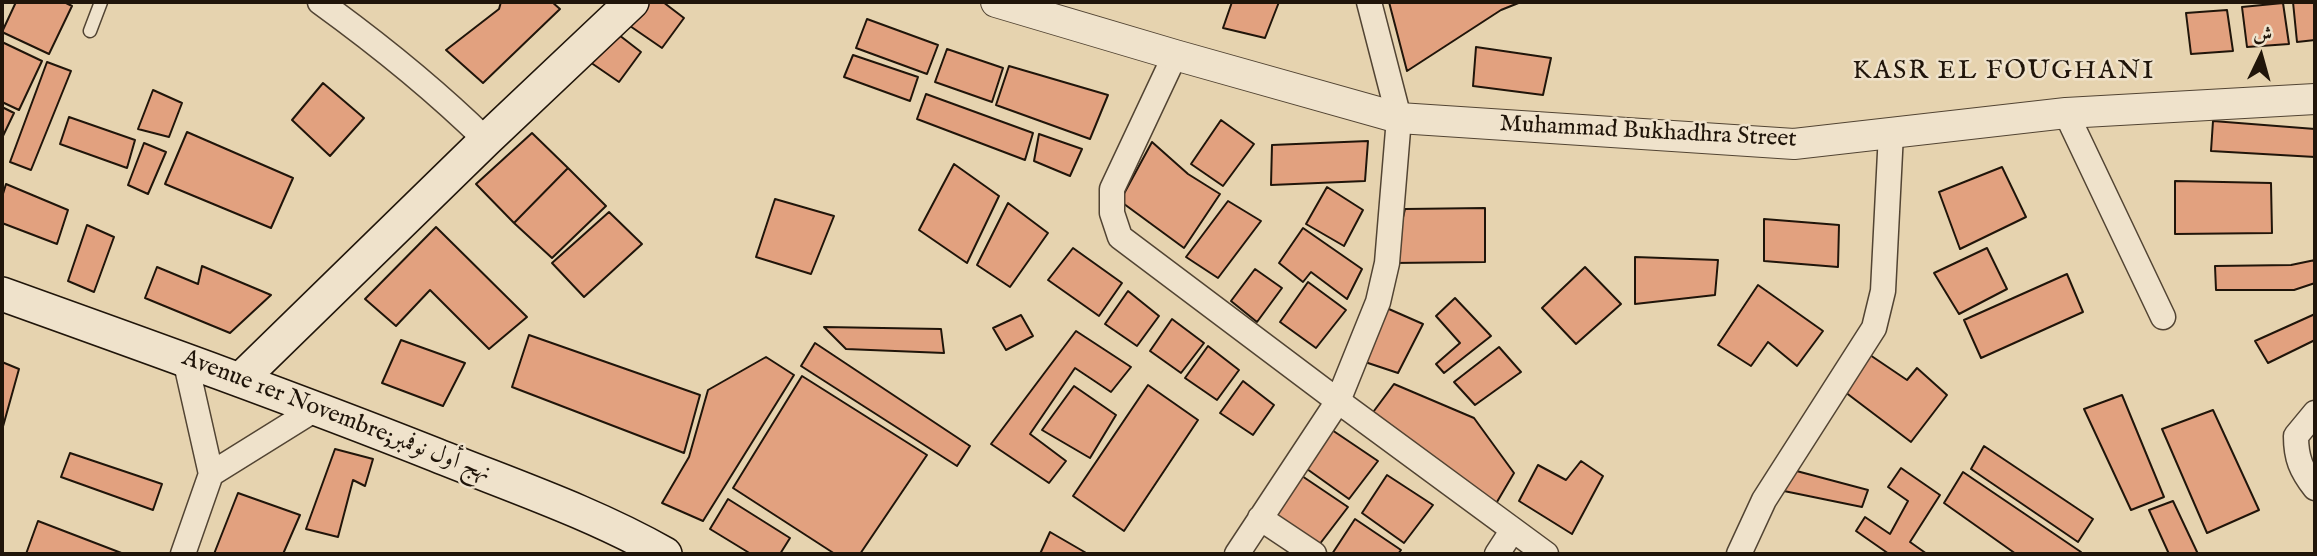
<!DOCTYPE html>
<html>
<head>
<meta charset="utf-8">
<style>
	body { margin:0 }
	#map { position:relative; width:2317px; height:556px; overflow:hidden; background:#e6d3af; font-family:"IM FELL English",Amiri,serif }
	canvas { display:block }
	.frame { position:absolute; inset:0; border:4px solid #20150a; pointer-events:none }
	.north { position:absolute; left:2226px; top:21px; width:70px; height:70px; -webkit-text-stroke:5px #efe2cb; paint-order:stroke; rotate:5deg; font-size:19px; font-weight:700; line-height:28px; text-align:center; color:#20150a }
	.north::after { content:''; display:block; margin:auto; width:24px; height:32px; background:#20150a; clip-path:polygon(50% 0,100% 100%,50% 72%,0 100%) }
</style>
</head>
<body>
<div id="map">
<canvas width="2317" height="556"></canvas>
<div class="frame"></div>
<div class="north">ش</div>
</div>
<script>
const ctx = document.querySelector('canvas').getContext('2d');
ctx.lineJoin = 'round';
function paint(path, color) {
  ctx.fillStyle = color;
  ctx.fill(path, 'evenodd');
}
function strokePath(path, color, width, dash) {
  ctx.strokeStyle = color;
  ctx.lineWidth = width;
  ctx.lineCap = dash ? 'butt' : 'round';
  ctx.setLineDash(dash || []);
  ctx.stroke(path);
}
function label(font, color, halo, rows, align = 'center') {
  ctx.font = font + ' "IM FELL English",Amiri,serif';
  ctx.lineWidth = 5;
  ctx.setLineDash([]);
  ctx.textBaseline = 'middle';
  ctx.strokeStyle = halo;
  ctx.fillStyle = color;
  for (const [text, x, y, turn = 0] of rows) {
    ctx.save();
    ctx.translate(x, y);
    ctx.rotate((+turn || 0) * Math.PI / 180);
    ctx.textAlign = isNaN(turn) ? turn : align;
    if (halo) ctx.strokeText(text, 0, 0);
    ctx.fillText(text, 0, 0);
    ctx.restore();
  }
}
const building = new Path2D(`
	M16,2H64L72,6L49,54L2,32Z
	M501,2H552L560,9L483,83L446,50L499,9Z
	M647,2H663L684,18L662,48L630,26Z
	M1232,2H1279L1265,38L1223,28Z
	M1389,2H1521L1501,10L1407,71Z
	M2293,2H2315V40L2297,42Z
	M2283,3L2289,44L2247,47L2242,7Z
	M2227,10L2233,51L2191,54L2186,13Z
	M867,19L938,45L927,74L856,48Z
	M610,28L641,52L619,82L587,60Z
	M2,42L42,61L19,110L2,102Z
	M1476,47L1551,58L1543,95L1473,86Z
	M947,49L1003,68L992,102L935,82Z
	M853,55L918,77L910,101L844,77Z
	M47,62L71,71L31,170L10,162Z
	M1009,66L1108,95L1090,139L996,105Z
	M323,83L364,118L330,156L292,120Z
	M153,90L182,103L169,137L138,129Z
	M926,94L1033,133L1025,160L917,119Z
	M2,107L14,113L2,138Z
	M69,117L135,140L127,168L60,144Z
	M1221,120L1254,144L1223,186L1191,164Z
	M2213,121L2315,129V157L2211,151Z
	M187,132L293,178L271,228L165,184Z
	M532,133L568,168L514,223L476,184Z
	M1039,134L1082,149L1070,176L1034,161Z
	M1368,141L1365,181L1271,185L1272,145Z
	M1152,142L1188,174L1220,194L1184,248L1120,201Z
	M144,143L166,152L148,194L128,185Z
	M954,164L999,196L967,263L919,230Z
	M2002,167L2026,217L1960,249L1939,192Z
	M568,168L606,206L552,258L514,223Z
	M2175,181L2271,183L2272,233L2175,234Z
	M6,184L68,210L57,244L2,223V197Z
	M1327,187L1363,210L1344,246L1306,224Z
	M775,199L834,216L811,274L756,257Z
	M1228,201L1261,221L1218,278L1186,257Z
	M1008,203L1048,233L1010,287L977,265Z
	M1485,208V262L1392,263L1405,209Z
	M609,212L642,244L584,297L552,263Z
	M1764,219L1839,225L1838,267L1764,261Z
	M87,225L114,237L94,292L68,281Z
	M436,227L527,317L489,349L430,290L396,326L365,299Z
	M1303,228L1362,269L1347,299L1311,272L1303,282L1279,263Z
	M1073,248L1122,283L1099,316L1048,280Z
	M1987,248L2007,289L1959,314L1934,273Z
	M1635,257L1718,260L1715,295L1635,304Z
	M2315,260V283L2294,290H2216L2215,266L2291,265Z
	M202,266L271,295L230,333L145,298L157,267L198,284Z
	M1585,267L1621,304L1576,344L1542,308Z
	M1255,269L1282,288L1257,322L1231,301Z
	M2067,274L2083,312L1981,358L1964,320Z
	M1308,282L1346,310L1316,348L1280,322Z
	M1758,285L1823,331L1797,366L1768,342L1751,366L1718,345Z
	M1128,291L1159,316L1137,346L1105,324Z
	M1455,298L1491,336L1444,373L1436,364L1460,343L1436,316Z
	M1382,306L1423,324L1398,373L1362,361Z
	M2315,314V340L2268,363L2255,341Z
	M1021,315L1033,336L1006,350L993,328Z
	M1172,319L1204,343L1181,373L1150,351Z
	M824,327L941,329L944,353L846,349Z
	M1076,331L1131,367L1111,392L1075,368L1030,434L1066,461L1049,483L991,444Z
	M529,335L700,395L684,453L512,387Z
	M401,340L465,363L443,406L382,383Z
	M815,343L970,446L957,466L801,366Z
	M1208,346L1239,370L1217,400L1185,378Z
	M1499,347L1521,372L1475,405L1454,382Z
	M1870,355L1907,380L1917,368L1947,395L1911,442L1845,392Z
	M766,357L794,375L703,521L662,503L689,457L708,390Z
	M2,362L19,369L2,430Z
	M802,376L927,455L860,554H835L733,488Z
	M1243,381L1274,405L1253,435L1220,413Z
	M1394,384L1474,418L1514,473L1494,507L1368,419Z
	M1148,385L1198,420L1124,531L1073,496Z
	M1074,386L1116,415L1090,458L1042,430Z
	M2122,395L2164,497L2131,510L2084,409Z
	M2213,410L2259,510L2207,533L2162,429Z
	M1332,430L1378,461L1349,499L1307,469Z
	M1984,446L2093,519L2078,542L1971,469Z
	M335,449L373,459L365,486L353,480L338,537L306,529Z
	M70,453L162,484L153,510L61,477Z
	M1581,461L1603,476L1572,534L1519,501L1538,465L1566,480Z
	M1901,468L1940,495L1910,542L1927,554H1889L1856,531L1865,517L1890,534L1908,501L1888,487Z
	M1789,469L1868,490L1862,507L1779,490Z
	M1963,472L2081,552L2079,554H2016L1944,503Z
	M1387,475L1433,505L1404,543L1362,513Z
	M1302,476L1348,507L1319,545L1276,515Z
	M238,493L300,515L283,554H214Z
	M728,499L790,538L780,554H751L710,529Z
	M2173,501L2198,554H2169L2149,510Z
	M1355,519L1401,550L1398,554H1332Z
	M38,521L124,554H26Z
	M1050,532L1088,554H1040Z`);
paint(building, '#e2a17f');
strokePath(building, '#20150a', 2);
const service = new Path2D(`
	M90,31L101,2`);
const minor = new Path2D(`
	M320,2C378,44 434,89 486,140
	M1175,55L1112,189V213L1120,237L1338,401L1546,554
	M2066,113L2163,317
	M185,359L211,474
	M2315,413L2296,436C2296,458 2301,470 2315,488
	M1260,518L1314,554
	M183,554L211,474L317,408
	M1237,554L1338,401L1378,302L1387,263L1399,118L1369,2
	M1497,554L1512,531
	M1739,554L1764,500L1874,328L1883,291L1891,133`);
const tertiary = new Path2D(`
	M996,2L1175,55L1399,118L1794,144L2066,113L2315,99`);
const secondary = new Path2D(`
	M2,294C147,346 292,398 436,455C513,486 593,513 665,554
	M240,380L486,140L632,2`);
strokePath(service, '#524433', 15);
strokePath(minor, '#524433', 27);
strokePath(tertiary, '#524433', 32);
strokePath(secondary, '#20150a', 36);
strokePath(service, '#efe2cb', 12);
strokePath(minor, '#efe2cb', 24);
strokePath(tertiary, '#efe2cb', 30);
strokePath(secondary, '#efe2cb', 33);
label('24px', '#20150a', '#efe2cb', [
	["Muhammad Bukhadhra Street",1648,133,3],
	["Avenue 1er Novembre;نهج أول نوفمبر",336,417,21]
]);
ctx.letterSpacing = '2px';
label('26px', '#20150a', '#efe2cb', [
	["KASR EL FOUGHANI",2004,73]
]);
ctx.letterSpacing = '0px';
</script>
</body>
</html>
